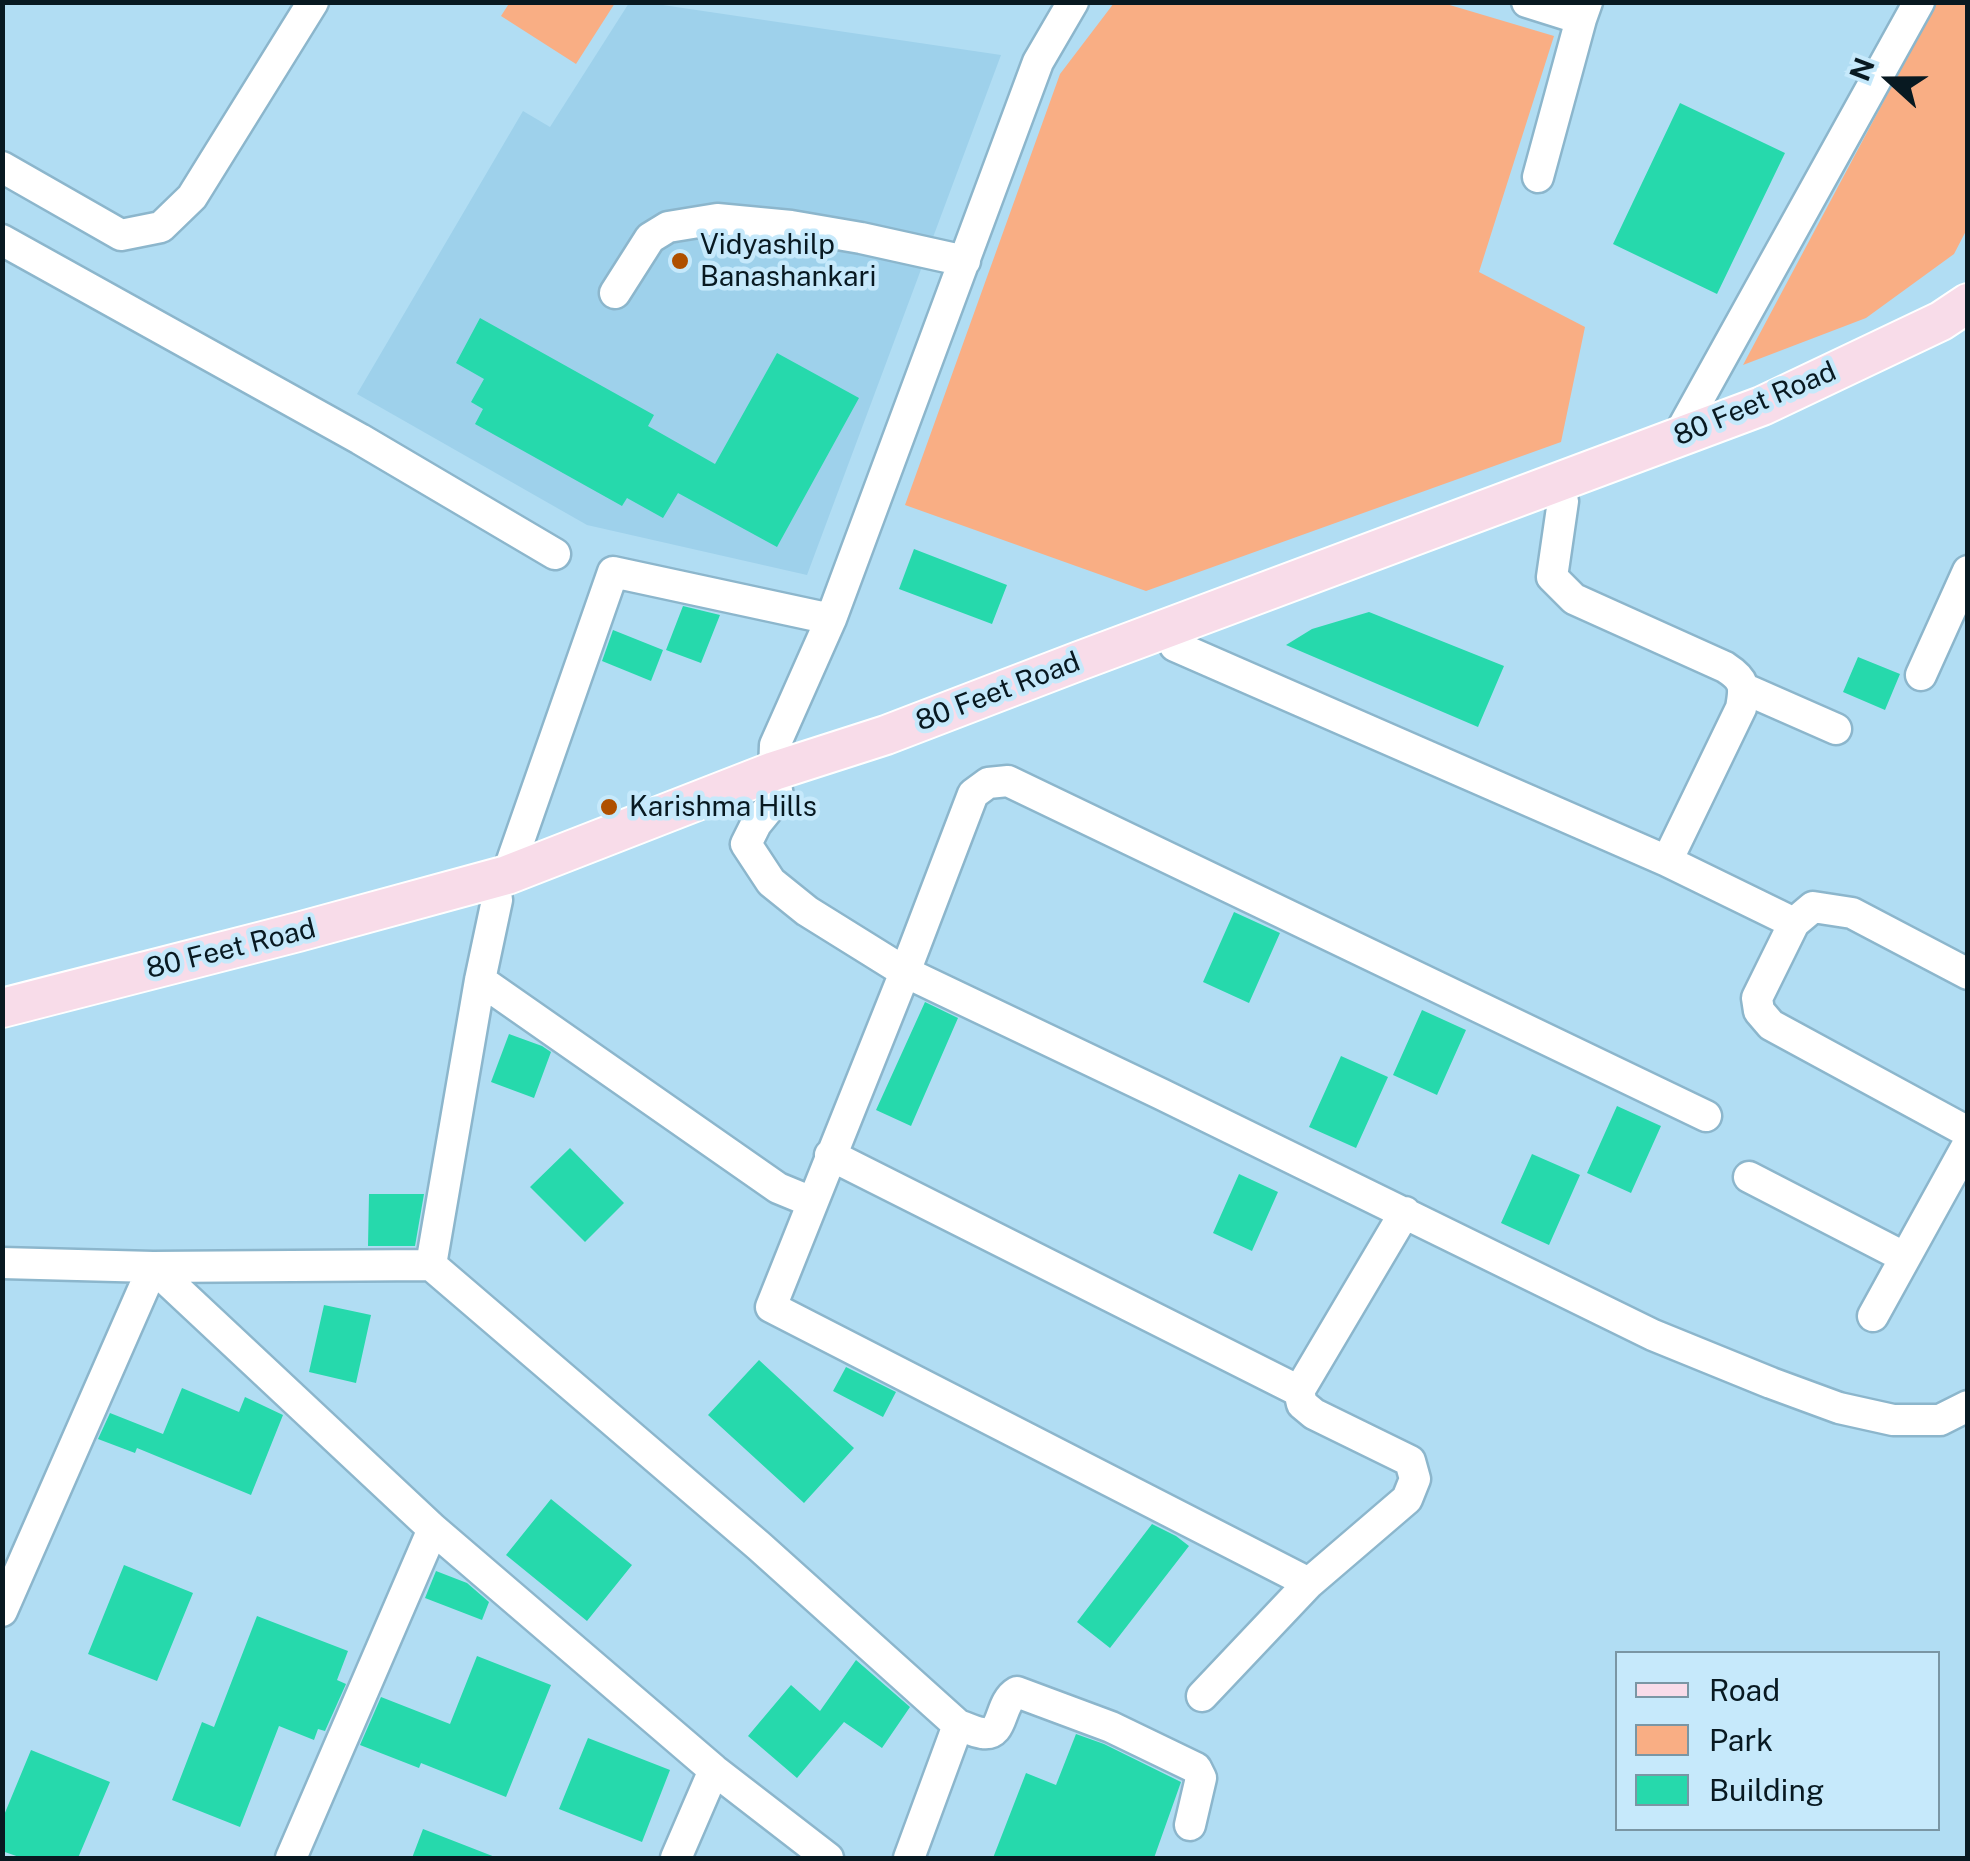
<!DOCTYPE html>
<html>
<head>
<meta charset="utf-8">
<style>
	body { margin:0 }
	#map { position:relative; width:1970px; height:1861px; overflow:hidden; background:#b1ddf3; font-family:"Public Sans",sans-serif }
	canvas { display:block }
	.frame { position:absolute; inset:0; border:5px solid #081921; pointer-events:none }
	.legend { position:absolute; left:1615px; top:1651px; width:325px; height:180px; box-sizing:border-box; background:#c6e9fb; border:2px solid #7a96a4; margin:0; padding:12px 18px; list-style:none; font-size:30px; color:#081921 }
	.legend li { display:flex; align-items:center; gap:20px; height:50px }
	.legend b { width:50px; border:2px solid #7a96a4 }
	.north { position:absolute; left:1840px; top:30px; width:100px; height:100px; -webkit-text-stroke:8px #c6e9fb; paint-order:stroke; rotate:291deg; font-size:28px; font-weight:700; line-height:40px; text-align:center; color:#081921 }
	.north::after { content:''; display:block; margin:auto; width:35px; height:45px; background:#081921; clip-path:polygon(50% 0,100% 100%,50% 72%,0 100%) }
</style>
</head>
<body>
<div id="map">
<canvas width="1970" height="1861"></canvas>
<div class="frame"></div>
<ul class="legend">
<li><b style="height:12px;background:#f8dce9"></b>Road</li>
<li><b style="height:28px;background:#f9ae84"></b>Park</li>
<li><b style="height:28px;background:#26d9ac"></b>Building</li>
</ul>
<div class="north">N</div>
</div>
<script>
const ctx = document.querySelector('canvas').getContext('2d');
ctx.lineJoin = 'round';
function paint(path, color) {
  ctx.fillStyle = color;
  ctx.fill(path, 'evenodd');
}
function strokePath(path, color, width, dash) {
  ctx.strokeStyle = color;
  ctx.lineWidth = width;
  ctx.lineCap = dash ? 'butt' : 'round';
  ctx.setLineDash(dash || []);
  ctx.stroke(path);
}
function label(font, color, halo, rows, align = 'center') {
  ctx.font = font + ' "Public Sans",sans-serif';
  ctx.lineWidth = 9;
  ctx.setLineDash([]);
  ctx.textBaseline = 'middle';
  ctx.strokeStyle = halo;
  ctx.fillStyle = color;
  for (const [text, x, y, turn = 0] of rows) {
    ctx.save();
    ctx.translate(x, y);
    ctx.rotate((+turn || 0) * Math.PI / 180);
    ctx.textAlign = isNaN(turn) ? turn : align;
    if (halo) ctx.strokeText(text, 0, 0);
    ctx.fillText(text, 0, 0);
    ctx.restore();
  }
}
paint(new Path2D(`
	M629,3H649L1001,55L807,575L587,525L357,394L523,111L550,127Z`), '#9ed1eb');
paint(new Path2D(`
	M510,2H615V3L576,64L501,16Z
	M1114,3H1443L1554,36L1479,272L1585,327L1561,442L1146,591L905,505L1060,74Z
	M1936,3H1967V229L1954,254L1866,318L1743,365Z`), '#f9ae84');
paint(new Path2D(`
	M1680,103L1785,153L1717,294L1613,244Z
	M480,318L654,415L648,426L715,464L777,353L859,398L777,547L678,493L663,518L627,498L622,506L475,424L483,409L471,402L484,379L456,363Z
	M914,549L1007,585L992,624L899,589Z
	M683,606L720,615L701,663L666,650Z
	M1369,612L1504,666L1478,727L1286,645L1312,629Z
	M613,630L663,650L651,681L602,661Z
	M1858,657L1900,674L1885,710L1843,692Z
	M1234,912L1280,933L1249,1003L1203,982Z
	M925,1002L958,1018L911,1126L876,1110Z
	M1422,1010L1466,1030L1437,1095L1393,1075Z
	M509,1034L542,1046L551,1052L534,1098L491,1082Z
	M1341,1056L1388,1077L1356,1148L1309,1127Z
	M1617,1106L1661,1126L1631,1193L1587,1173Z
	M570,1148L624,1203L585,1242L530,1187Z
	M1532,1154L1580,1175L1549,1245L1501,1223Z
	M1239,1174L1278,1192L1252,1251L1213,1233Z
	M369,1194H424L415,1246H368Z
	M324,1305L371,1315L356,1383L309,1372Z
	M759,1360L854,1448L804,1503L708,1415Z
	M846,1367L896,1392L883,1417L833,1391Z
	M182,1388L239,1412L245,1397L283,1415L251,1495L137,1448L135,1453L98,1439L110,1413L163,1434Z
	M551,1499L632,1565L587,1621L506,1555Z
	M1152,1524L1176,1536L1189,1546L1110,1648L1077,1622Z
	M124,1565L193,1593L157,1681L88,1654Z
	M436,1571L467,1583L489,1602L482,1620L425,1598Z
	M257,1616L348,1651L337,1680L346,1684L325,1731L318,1729L314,1740L279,1726L240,1827L172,1800L202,1722L214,1727Z
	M477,1656L551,1685L506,1797L421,1763L419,1768L360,1745L381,1697L450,1724Z
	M856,1660L910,1707L882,1748L844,1722L797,1778L748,1736L791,1685L820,1711Z
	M1076,1734L1104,1744L1181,1782L1154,1858H993L1026,1773L1056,1785Z
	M588,1738L670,1770L642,1842L559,1809Z
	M31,1750L110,1782L78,1858H22L2,1851V1820Z
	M423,1829L495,1857V1858H412Z`), '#26d9ac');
const minor = new Path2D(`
	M1073,2L1038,62L831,619L775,745L774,771L778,797L756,824L746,844L771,882L807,911L905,972L1161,1094L1653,1335L1771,1383L1839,1408L1893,1420H1940L1968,1406
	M1527,2L1581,19L1587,2
	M2,167L121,235L161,227L192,197L313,2
	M1538,177L1581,19
	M2,240L360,439L555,554
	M615,293L650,238L668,227L717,219L791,226L861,238L965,261
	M1677,438L1919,2
	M1563,501L1552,577L1574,599L1725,667C1745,680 1745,686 1741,708L1667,861
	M1175,646L1667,861L1794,923L1813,907L1852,913L1968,974
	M1921,675L1968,571
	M1745,689L1836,729
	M507,875L613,572L831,619
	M1794,923L1757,998L1759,1011L1771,1025L1968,1132
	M480,980L778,1188L812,1202
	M830,1155L1299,1391
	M1749,1177L1904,1257
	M2,1263L153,1267L433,1529L714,1770L828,1858
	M431,1265L759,1546L958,1725L909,1858
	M1873,1316L1968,1144
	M1309,1583L771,1307L905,972L973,794L988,783L1008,781L1706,1116
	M2,1611L153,1267L431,1265L480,980L497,900
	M1202,1696L1309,1583L1407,1499L1415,1479L1410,1461L1314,1414L1302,1404L1299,1391L1405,1212
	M958,1725C965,1727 974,1732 982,1733C1005,1737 998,1703 1017,1692L1111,1727L1196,1768L1201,1778L1190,1825
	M291,1858L433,1529
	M676,1858L714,1770`);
const major = new Path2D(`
	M2,1008L298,932L507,875L774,771L886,735L1079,661L1762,406L1941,321L1968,303`);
strokePath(minor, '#8cb6cc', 35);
strokePath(major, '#fff', 42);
strokePath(minor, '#fff', 30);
strokePath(major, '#f8dce9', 38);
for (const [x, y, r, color] of [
	[680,261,10,"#af5000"],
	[609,807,10,"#af5000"]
]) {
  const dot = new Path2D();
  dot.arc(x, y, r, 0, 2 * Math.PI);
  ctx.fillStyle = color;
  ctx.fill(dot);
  strokePath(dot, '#c6e9fb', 4);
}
label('28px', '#081921', '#c6e9fb', [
	["Vidyashilp",700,245],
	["Banashankari",700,277],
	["Karishma Hills",629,807]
], 'left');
label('28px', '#081921', '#c6e9fb', [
	["80 Feet Road",1755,404,-23],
	["80 Feet Road",998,692,-21],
	["80 Feet Road",231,949,-14]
]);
</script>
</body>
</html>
